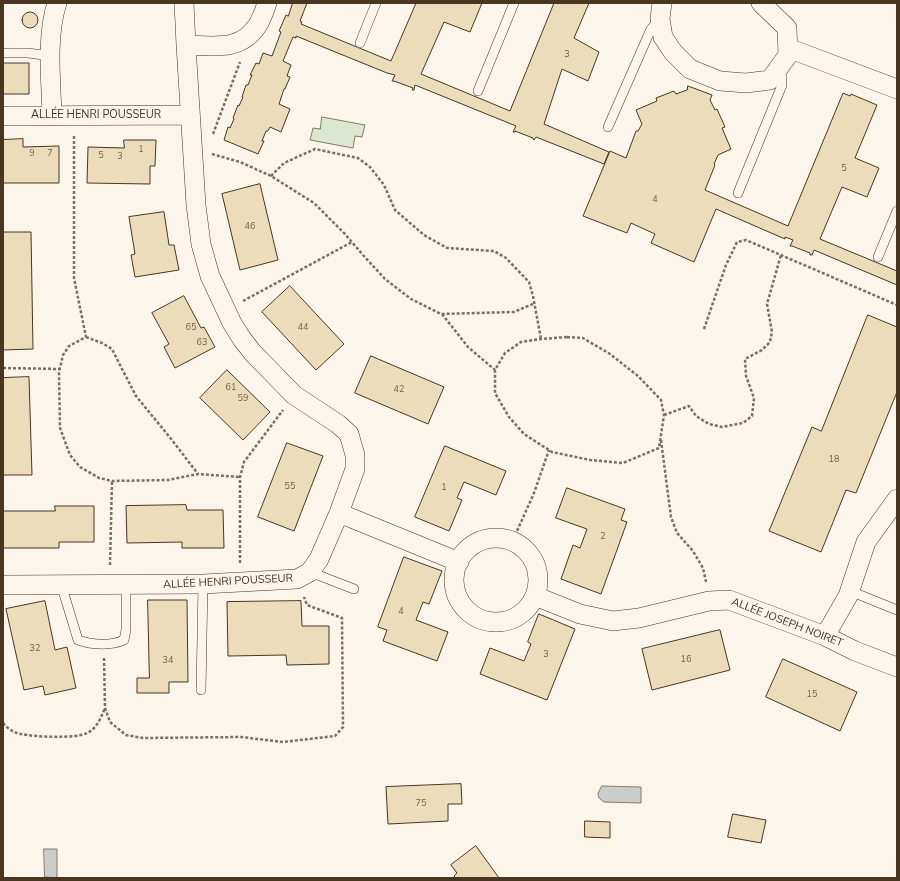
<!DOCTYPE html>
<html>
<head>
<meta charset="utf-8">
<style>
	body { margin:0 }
	#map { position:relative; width:900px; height:881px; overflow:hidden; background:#fbf6e9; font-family:"Nunito Sans",sans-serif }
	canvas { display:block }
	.frame { position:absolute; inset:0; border:4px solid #4a3520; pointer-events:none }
</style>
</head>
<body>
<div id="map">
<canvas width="900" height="881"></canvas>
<div class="frame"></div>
</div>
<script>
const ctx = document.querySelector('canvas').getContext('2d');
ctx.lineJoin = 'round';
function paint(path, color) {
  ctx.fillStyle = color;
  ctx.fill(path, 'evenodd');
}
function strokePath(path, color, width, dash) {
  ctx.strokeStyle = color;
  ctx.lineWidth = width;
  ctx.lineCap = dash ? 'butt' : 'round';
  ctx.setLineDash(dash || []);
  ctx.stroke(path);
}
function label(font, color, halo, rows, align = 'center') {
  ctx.font = font + ' "Nunito Sans",sans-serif';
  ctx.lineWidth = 3;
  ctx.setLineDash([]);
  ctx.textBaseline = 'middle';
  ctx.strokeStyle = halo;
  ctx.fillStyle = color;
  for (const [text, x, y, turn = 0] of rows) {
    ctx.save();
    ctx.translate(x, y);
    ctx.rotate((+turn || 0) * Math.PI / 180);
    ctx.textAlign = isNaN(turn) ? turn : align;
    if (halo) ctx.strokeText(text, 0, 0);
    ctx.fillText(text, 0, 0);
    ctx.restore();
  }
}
const green = new Path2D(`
	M322,117L365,125L362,137L355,136L353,148L310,140L313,128L320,129Z`);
paint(green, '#dce7d0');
strokePath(green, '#887966', 1);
const water = new Path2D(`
	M602,786L641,787V803L604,802L599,798L598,794Z
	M44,849H57V878L45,877Z`);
paint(water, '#c9cecd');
strokePath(water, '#887966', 1);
const building = new Path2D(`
	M293,3H307L300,21L302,22L301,24L391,61L416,3H482L470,32L444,22L421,74L510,111L554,3H589L574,38L599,52L588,81L562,69L544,124L609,152L604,164L536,137L534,140L533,139V138L515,131V132H513L516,126L415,85L414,90H412L413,88L394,81H392L395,75L387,73L296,36V38L293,37L283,61L291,65L287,76L290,77L285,89H284L279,104L290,109L281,132L270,127L268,131H266L262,141H264L258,154L224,140L228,127L230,128L234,119L233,118L238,105L239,106L243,97H242L246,85H248L252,75H250L256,63L259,64L263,53L272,56L281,32L279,31L286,15L288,16Z
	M22 20a8 8 0 1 1 16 0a8 8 0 1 1-16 0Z
	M3,63H29V94H3Z
	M688,86L712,95L710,100L715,110L717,109L725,127L722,128L731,149L718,155L714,164L715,165L705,190L788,226L843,93L850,96L851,94L877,105L855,158L879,168L867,197L842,187L820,239L897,271V285L814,250L812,255H810V253L792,246H790L793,240L785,237V239L716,209L694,262L651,243L655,234L631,223L627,233L583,216L610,151L626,158L636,131H638L642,124L636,110L657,101L656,98L674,91L676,94L687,90Z
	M23,139V147L59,146V183H3V140Z
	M124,140H156L155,166H150V184L87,183L88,147L124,148Z
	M260,184L278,260L240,270L222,194Z
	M164,212L169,245H174L179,270L135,277L131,255L135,254L129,217Z
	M3,232H31L33,349L3,350Z
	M290,286L344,344L316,370L262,312Z
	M184,296L201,328L204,327L215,347L175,368L164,347L169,344L152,313Z
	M868,315L897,327V392L856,493L846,490L821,552L769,531L812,427L821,431Z
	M371,356L444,387L428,424L355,393Z
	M227,370L270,412L243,440L200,398Z
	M29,377L32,475H3V378Z
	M287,443L323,456L294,531L258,517Z
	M445,446L506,471L496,495L464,482L457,498L462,500L449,531L415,517Z
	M567,488L625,509L621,520L627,522L601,594L561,579L573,545L580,548L587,529L556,518Z
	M186,505L187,510H223L224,548H182V542L127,543L126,506Z
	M55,506H94V542H59V548H3V511H55Z
	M404,557L442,571L429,604L423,602L416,620L448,632L437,661L383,641L387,630L378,627Z
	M148,600H187L188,682H169V693H137V678H149Z
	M45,601L55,650L67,647L76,688L45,695L43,686L24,690L6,609Z
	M301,601L302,626H329V664L287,665L286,655L228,656L227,602Z
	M539,614L575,629L547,700L480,674L490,648L524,661L531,644L528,642Z
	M720,630L730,670L652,690L642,649Z
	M783,659L857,692L840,731L766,697Z
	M461,784L462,804H448V821L388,824L386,787Z
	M733,814L766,820L761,843L728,837Z
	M585,821L610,822V838L585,837Z
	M476,846L499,878H456L454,876L457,873L451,865Z`);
paint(building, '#ecdcbc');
strokePath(building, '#4a3520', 1);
const lane = new Path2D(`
	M360,43L376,3
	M3,53H28L51,56
	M478,91L514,3
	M608,127L651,29L660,19
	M738,193L782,85L781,69
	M878,257L897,211
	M310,572L354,589
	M61,584L78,640C91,645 111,646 124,640L126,630V585
	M850,591L897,610
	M201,690L203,584`);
const street = new Path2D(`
	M662,3L660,19L663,37L673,52L690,69L720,81L746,83L770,80L788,55L787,28L761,3
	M186,45C214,46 242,52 259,23C262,17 265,10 267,3
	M788,48L897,89
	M52,115C51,80 46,37 57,3
	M3,116L190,115
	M339,513L459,562
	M454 580a42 42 0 1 1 84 0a42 42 0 1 1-84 0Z
	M3,585L203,584L297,579L310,572L319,559L339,513L355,469V455L349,434L338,424L294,395L253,353L242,339L232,323L210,276L201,244L196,205L186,45L184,3
	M535,596L580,614L613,621L639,618L709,601L729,600L825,636L855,651L897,667
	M825,636L848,596L866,542L897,499`);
strokePath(lane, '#4a3520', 10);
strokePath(street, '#4a3520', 20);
strokePath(new Path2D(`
	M213,134L240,62
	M74,136V278L86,337L69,346L63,355L59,372L60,428L70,455L80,467L99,478L112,481L168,480L198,474L240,477
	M212,154L240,162L271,176L314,203L345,234L363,255L385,279L411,299L441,314L514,312L535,303
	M271,176L284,163L315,149L358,158L370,167L384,185L395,210L424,235L447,248L494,251L506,258L529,282L533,296L541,339
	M243,301L352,242
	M442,314L468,347L495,370
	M704,329L726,265L737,242L746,240L897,305
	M86,337L102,343L112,349L120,365L136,396L172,440L198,474
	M567,337L583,338L610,354L638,376L661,400L664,415L659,448L623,463L590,460L552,452L524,434L509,417L495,393V370L505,353L521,342L541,339Z
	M3,368L60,369
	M664,415L689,406L696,416L709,424L722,427L743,423L752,416L754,398L746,376L745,359L762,350L770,342L772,332L767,304L781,255
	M661,440L671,517L677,533L693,551L703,568L706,582
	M513,540L534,493L549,450
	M240,563V477L244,462L283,410
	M110,565L112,481
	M104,658L105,708L110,722L126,735L143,738L241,737L283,742L335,736L343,727L342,618L307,605L304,597
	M3,723C8,729 14,733 21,734C34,737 76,739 87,733C97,729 101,717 105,708`), '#7f6f5c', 2.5, [3, 2]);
strokePath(lane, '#fbf6e9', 9);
strokePath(street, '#fbf6e9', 19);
label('9px', '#725f47', null, [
	["3",567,55],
	["1",141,150],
	["9",32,154],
	["7",50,154],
	["5",101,156],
	["3",120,157],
	["5",844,169],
	["4",655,200],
	["46",250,227],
	["65",191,328],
	["44",303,328],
	["63",202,343],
	["61",231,388],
	["42",399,390],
	["59",243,399],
	["18",834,460],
	["55",290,487],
	["1",444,488],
	["2",603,537],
	["4",401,612],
	["32",35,649],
	["3",546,655],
	["16",686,660],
	["34",168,661],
	["15",812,695],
	["75",421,804]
]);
label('11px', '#4a3520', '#fbf6e9', [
	["ALLÉE HENRI POUSSEUR",96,115],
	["ALLÉE HENRI POUSSEUR",228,582,-3],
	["ALLÉE JOSEPH NOIRET",787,623,21]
]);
</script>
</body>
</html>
